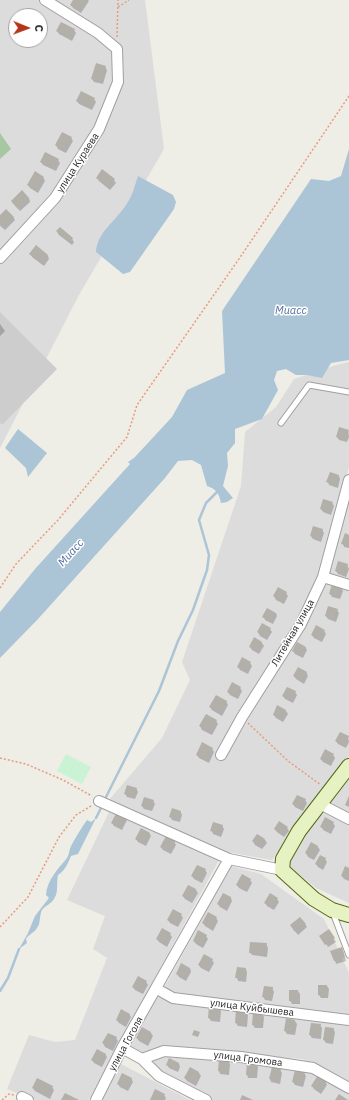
<!DOCTYPE html>
<html>
<head>
<meta charset="utf-8">
<style>
	body { margin:0 }
	#map { position:relative; width:349px; height:1100px; overflow:hidden; background:#eeede6; font-family:"IBM Plex Sans",sans-serif }
	canvas { display:block }
	.north { position:absolute; left:8px; top:8px; width:40px; height:40px; box-sizing:border-box; background:#fff; border:1px solid #a5a5a5; border-radius:50%; rotate:91deg; font-size:11px; font-weight:700; line-height:16px; text-align:center; color:#1f1f1f }
	.north::after { content:''; display:block; margin:auto; width:14px; height:18px; background:#b43519; clip-path:polygon(50% 0,100% 100%,50% 72%,0 100%) }
</style>
</head>
<body>
<div id="map">
<canvas width="349" height="1100"></canvas>
<div class="north">С</div>
</div>
<script>
const ctx = document.querySelector('canvas').getContext('2d');
ctx.lineJoin = 'round';
function paint(path, color) {
  ctx.fillStyle = color;
  ctx.fill(path, 'evenodd');
}
function strokePath(path, color, width, dash) {
  ctx.strokeStyle = color;
  ctx.lineWidth = width;
  ctx.lineCap = dash ? 'butt' : 'round';
  ctx.setLineDash(dash || []);
  ctx.stroke(path);
}
function label(font, color, halo, rows, align = 'center') {
  ctx.font = font + ' "IBM Plex Sans",sans-serif';
  ctx.lineWidth = 3;
  ctx.setLineDash([]);
  ctx.textBaseline = 'middle';
  ctx.strokeStyle = halo;
  ctx.fillStyle = color;
  for (const [text, x, y, turn = 0] of rows) {
    ctx.save();
    ctx.translate(x, y);
    ctx.rotate((+turn || 0) * Math.PI / 180);
    ctx.textAlign = isNaN(turn) ? turn : align;
    if (halo) ctx.strokeText(text, 0, 0);
    ctx.fillText(text, 0, 0);
    ctx.restore();
  }
}
paint(new Path2D(`
	M0,0H145L164,149L79,295L0,448ZM16,16H40V40H16Z
	M349,362V467L317,578L349,589V756L272,860L227,852L109,800L162,738L190,680L182,662L241,486L245,432L276,407L294,379L333,366Z
	M349,494V582L328,575Z
	M349,773V813L326,802Z
	M110,810L219,860L89,1100H34L7,1089L29,1035L55,1042L75,1040L107,958L93,949L105,916L67,900Z
	M325,813L349,824V903L316,888L289,866L290,851L308,823Z
	M231,866L261,874L324,919L349,973V1016L175,995L164,988Z
	M159,995L169,1000L349,1025V1084L302,1059L161,1048L144,1053L126,1046Z
	M157,1056L262,1064L312,1073L349,1093V1100H212L161,1074L153,1064Z
	M119,1063L190,1100H100Z`), '#dddcdc');
paint(new Path2D(`
	M0,312L57,369L2,425L0,422Z`), '#cdcdcd');
paint(new Path2D(`
	M0,133L11,149L0,159Z`), '#a5c8a0');
paint(new Path2D(`
	M66,754L91,767L82,784L57,771Z`), '#c9f3d4');
paint(new Path2D(`
	M349,149V360L331,363L322,378L307,375H296L286,369L277,371L274,380L278,390L262,419L235,429V443L227,453L228,466L223,486L233,498L227,502L221,503C219,493 216,489 207,486L201,465L192,460L178,461L165,478L38,619L0,658V612L35,569L130,464L128,462L134,458L172,417L187,390L225,373L222,311L311,179L329,181L341,176Z
	M138,176L173,195L176,202L174,209L130,272L123,274L96,252C97,232 116,221 126,205C132,197 135,185 138,176Z
	M18,429L47,453L28,477L26,468L5,448Z
	M96,818L78,854L71,856C68,863 65,871 58,875C56,884 59,892 54,899C51,904 45,906 42,910C39,916 41,923 37,928C34,933 29,934 26,939L27,943L19,949L28,933L35,916L49,898L46,895C47,880 58,869 67,858C69,855 69,850 71,846C76,837 81,828 87,820L91,822Z`), '#acc5d6');
paint(new Path2D(`
	M74,0H88L89,1L81,13L73,8L71,5Z
	M74,30L76,33L72,41L59,34L57,31Z
	M105,67L107,70L103,84L94,82L92,79Z
	M94,99L96,102L92,110L79,104L77,101Z
	M71,138L73,141L66,153L58,149L56,145Z
	M45,154L58,160L60,163L56,171L43,165L41,162Z
	M43,177L45,181L38,193L30,188L28,185Z
	M97,178L114,180L116,183L110,190L99,181Z
	M29,198L30,202L20,211L12,202Z
	M0,217H13L15,220L5,230L0,225Z
	M57,232L72,239L74,242L72,245L59,235Z
	M36,247L48,256L49,259L44,266L32,257L31,254Z
	M0,324L5,331L0,336Z
	M348,430L349,437L347,442L339,440L337,437Z
	M339,476L340,479L338,488L329,485L328,482Z
	M332,503L334,506L331,515L323,512L321,509Z
	M322,530L324,533L321,542L313,539L311,536Z
	M349,536V548L344,547L343,543Z
	M347,565L349,569L346,577L338,574L336,571Z
	M341,587L343,591L340,599L332,597L330,593Z
	M286,593L288,596L284,604L276,600L274,596Z
	M337,610L339,613L336,622L328,619L326,616Z
	M276,613L277,616L273,624L265,620L264,617Z
	M270,629L272,632L267,640L260,636L258,632Z
	M324,631L326,634L322,642L314,638L312,635Z
	M254,639L262,643L264,646L259,654L252,650L250,647Z
	M305,647L307,650L303,658L295,654L293,651Z
	M250,663L252,666L248,674L240,670L238,667Z
	M306,672L308,676L304,684L296,679L294,676Z
	M240,688L242,691L238,699L230,695L228,692Z
	M295,692L297,695L293,703L285,699L283,696Z
	M226,701L228,705L222,716L212,710L210,707Z
	M278,707L286,711L288,714L283,722L276,718L274,715Z
	M216,721L218,724L212,735L202,730L200,726Z
	M348,737L349,742L346,748L338,744L336,741Z
	M212,749L214,752L209,763L199,758L197,755Z
	M333,755L335,758L331,766L323,762L321,759Z
	M136,788L138,792L135,799L127,797L125,793Z
	M305,800L307,803L303,811L295,807L293,804Z
	M153,801L155,804L152,811L144,809L142,806Z
	M180,811L182,815L180,822L172,820L170,816Z
	M125,817L127,820L122,830L114,826L112,823Z
	M333,823L335,826L331,834L323,830L322,827Z
	M222,826L224,829L221,837L213,834L212,831Z
	M287,828L289,831L284,837L277,832L275,829Z
	M149,833L151,836L146,846L138,842L136,839Z
	M258,835L265,840L267,843L262,849L255,845L253,841Z
	M174,841L176,845L171,854L163,850L161,847Z
	M311,844L318,847L320,850L314,860L308,857L306,853Z
	M325,859L327,862L323,870L318,867L316,864Z
	M349,869V881L344,879L342,876Z
	M205,870L207,873L202,883L194,879L192,876Z
	M250,880L252,883L247,892L239,888L237,885Z
	M188,886L196,890L198,893L192,903L185,899L183,896Z
	M223,894L231,898L232,901L227,911L220,907L218,904Z
	M277,899L279,902L274,910L267,906L265,903Z
	M181,915L183,918L178,927L170,923L168,920Z
	M216,918L218,921L213,931L205,926L203,923Z
	M305,924L307,927L298,935L293,928Z
	M329,930L336,942L328,947L321,936Z
	M170,934L172,937L167,947L159,942L157,939Z
	M206,936L208,939L203,948L196,944L194,941Z
	M266,944L268,948L267,957L252,955L250,952Z
	M332,951H343L346,961L336,964Z
	M212,960L214,963L209,972L201,968L199,965Z
	M190,968L191,972L186,981L179,977L177,974Z
	M246,969L247,973L246,982L238,981L237,977Z
	M146,982L148,985L143,994L135,990L133,987Z
	M319,986H327L329,989L328,998H321L319,995Z
	M272,988L274,992L272,1001L265,1000L263,996Z
	M298,991L300,994V1004H292L290,1000Z
	M219,1008L221,1011L220,1022L211,1021L209,1018Z
	M246,1012L248,1015L247,1027L238,1026L236,1023Z
	M129,1014L131,1017L126,1027L119,1023L117,1020Z
	M262,1014L264,1017L263,1028H255L253,1025Z
	M295,1021L297,1024L295,1035L287,1034L285,1031Z
	M320,1025L322,1028L321,1039L312,1038L310,1035Z
	M142,1028L151,1033L153,1036L148,1046L139,1041L137,1038Z
	M326,1028L333,1029L335,1032L333,1044L326,1043L324,1040Z
	M116,1038L118,1041L113,1051L105,1047L103,1043Z
	M105,1054L107,1057L102,1067L94,1063L92,1060Z
	M170,1059L179,1064L180,1067L178,1072L169,1068L167,1064Z
	M228,1061L230,1064L229,1075L220,1074L219,1071Z
	M256,1064L258,1067L257,1078H248L247,1074Z
	M190,1068L199,1073L201,1076L196,1086L187,1081L185,1078Z
	M280,1070L282,1073L280,1084L271,1082L270,1078Z
	M304,1073L306,1076L303,1087L295,1085L293,1082Z
	M131,1078L133,1082L128,1091L120,1087L118,1084Z
	M325,1081L327,1085L321,1094L314,1089L312,1086Z
	M52,1087L54,1090L50,1099L35,1091L33,1088Z
	M164,1095L166,1098L165,1100H151Z`), '#0003');
strokePath(new Path2D(`
	M104,801L159,691L178,641L193,610L207,570L209,555L199,520L206,503L217,492
	M96,818L102,806
	M0,991L8,978L19,949`), '#acc5d6', 2.5);
paint(new Path2D(`
	M73,0H86L79,11L70,5Z
	M61,22L75,29L70,38L56,31Z
	M96,63L106,66L101,82L91,79Z
	M81,91L95,98L90,108L76,101Z
	M62,132L72,137L64,151L55,145Z
	M45,152L59,159L54,169L40,162Z
	M102,169L115,179L108,187L96,178Z
	M35,171L44,177L36,190L27,185Z
	M22,190L29,198L18,209L11,201Z
	M6,209L14,217L2,228L0,225V215Z
	M60,227L73,238L70,243L56,231Z
	M36,245L48,255L42,264L29,254Z
	M339,427L349,430L346,440L336,437Z
	M330,472L339,475L336,485L326,482Z
	M323,499L333,502L329,512L320,509Z
	M313,526L323,529L320,539L310,536Z
	M345,533L349,535V546L341,544Z
	M338,561L348,564L345,574L335,571Z
	M332,584L342,587L338,597L329,594Z
	M278,587L287,592L282,601L273,596Z
	M328,606L338,609L335,619L325,616Z
	M267,608L276,613L271,622L262,617Z
	M262,623L271,628L266,637L257,632Z
	M316,625L325,630L320,639L311,635Z
	M254,637L262,642L258,651L249,647Z
	M297,642L306,647L301,656L292,651Z
	M242,657L251,662L246,671L237,667Z
	M298,667L307,672L302,681L293,676Z
	M232,682L241,687L236,696L227,692Z
	M287,687L296,691L291,701L282,696Z
	M216,695L227,701L220,713L209,707Z
	M277,705L286,710L281,719L273,715Z
	M206,714L217,720L210,732L199,726Z
	M340,732L349,736L344,746L335,741Z
	M202,742L213,748L207,761L196,755Z
	M325,749L334,754L329,764L320,759Z
	M127,785L137,788L134,797L124,794Z
	M297,795L306,799L301,809L292,804Z
	M349,796V807L345,805Z
	M144,797L154,800L151,809L141,806Z
	M172,808L181,811L178,820L169,817Z
	M117,812L126,817L120,828L111,823Z
	M325,817L334,822L329,831L320,827Z
	M279,821L288,827L282,835L274,829Z
	M213,822L223,825L220,834L210,831Z
	M141,828L150,833L144,844L135,839Z
	M257,834L265,839L260,847L252,841Z
	M166,836L175,841L169,852L160,847Z
	M311,842L318,846L313,858L305,853Z
	M320,855L326,858L322,867L315,864Z
	M197,865L206,869L200,880L191,876Z
	M345,866L349,868V876L348,879L341,876Z
	M242,874L251,879L245,890L236,885Z
	M188,885L196,889L191,900L182,896Z
	M223,893L231,897L225,908L217,904Z
	M270,893L278,898L272,907L264,903Z
	M173,909L182,914L176,925L167,920Z
	M208,912L217,917L211,928L202,923Z
	M300,917L306,924L295,932L290,925Z
	M162,928L171,933L165,944L156,939Z
	M329,929L335,938L325,945L319,936Z
	M198,930L207,935L201,946L193,941Z
	M250,942L267,943L266,954L249,953Z
	M342,947L345,957L334,961L330,951Z
	M204,954L213,959L207,970L198,965Z
	M181,963L190,968L184,979L176,974Z
	M237,967L246,968L244,979L235,978Z
	M138,976L147,981L141,992L132,987Z
	M318,985H327V996L318,995Z
	M264,986L273,987L271,998L262,997Z
	M289,990H298V1001H289Z
	M209,1006L219,1007L218,1019L208,1018Z
	M121,1009L130,1014L124,1025L116,1020Z
	M236,1010L246,1011L245,1024L235,1023Z
	M253,1012L263,1013L262,1026L252,1025Z
	M286,1018L295,1020L294,1032L284,1031Z
	M311,1023L321,1024L319,1036L309,1035Z
	M142,1027L151,1032L146,1043L136,1038Z
	M325,1027L334,1028L332,1042L323,1040Z
	M194,1030L200,1032L198,1037L192,1035Z
	M108,1033L117,1037L111,1048L102,1043Z
	M97,1049L106,1054L100,1065L91,1060Z
	M169,1058L179,1063L176,1070L166,1065Z
	M219,1059L229,1060L228,1072L218,1071Z
	M247,1062L257,1063L255,1075H246Z
	M190,1067L199,1072L194,1083L184,1078Z
	M272,1067L281,1069L278,1081L269,1079Z
	M295,1070L305,1072L302,1084L292,1082Z
	M122,1073L132,1078L127,1089L117,1084Z
	M318,1075L326,1081L319,1091L311,1086Z
	M37,1078L53,1086L48,1096L32,1088Z
	M155,1089L165,1094L162,1100H150Z
	M65,1093L79,1100H61Z
	M339,1094L348,1100H335Z
	M242,1095L253,1100H240Z`), '#b3afa9');
const lane = new Path2D(`
	M281,423L309,385L349,392
	M333,913L349,955`);
const street = new Path2D(`
	M0,258L55,198L99,129L118,82L117,49L98,33L45,0
	M323,577L349,585
	M221,755L242,717L301,624L323,577L349,480
	M320,804L349,819
	M229,859L282,870
	M157,989L173,998L349,1020
	M122,1048L142,1059L159,1076L206,1100
	M142,1059L164,1051L241,1057L313,1068L349,1088
	M22,1097L28,1100
	M96,1100L122,1048L229,859L99,801`);
const secondary = new Path2D(`
	M349,766L299,831L283,859L282,870L314,899L332,910L349,915`);
strokePath(lane, '#a0a0a0', 7);
strokePath(street, '#a0a0a0', 12);
strokePath(secondary, '#506913', 16);
strokePath(new Path2D(`
	M118,7L129,0
	M117,37L118,0
	M0,588L16,564L58,520L127,437L137,405L241,256L349,96
	M248,723L288,761L321,785
	M0,758L26,764L63,780L92,796
	M0,927L28,897L59,837L76,815L91,806
	M2,1100L9,1094L14,1095`), '#e89c7d', 1.5, [2, 2]);
strokePath(lane, '#fff', 5);
strokePath(street, '#fff', 10);
strokePath(secondary, '#e6f2c1', 14);
label('10px', '#1f1f1f', '#fff', [
	["улица Кураева",78,163,-57],
	["Литейная улица",293,633,-60],
	["улица Куйбышева",252,1008,7],
	["улица Гоголя",126,1044,-61],
	["улица Громова",248,1059,7]
]);
label('italic 11px', '#576fa2', '#fff', [
	["Миасс",291,311],
	["Миасс",71,553,-48]
]);
</script>
</body>
</html>
